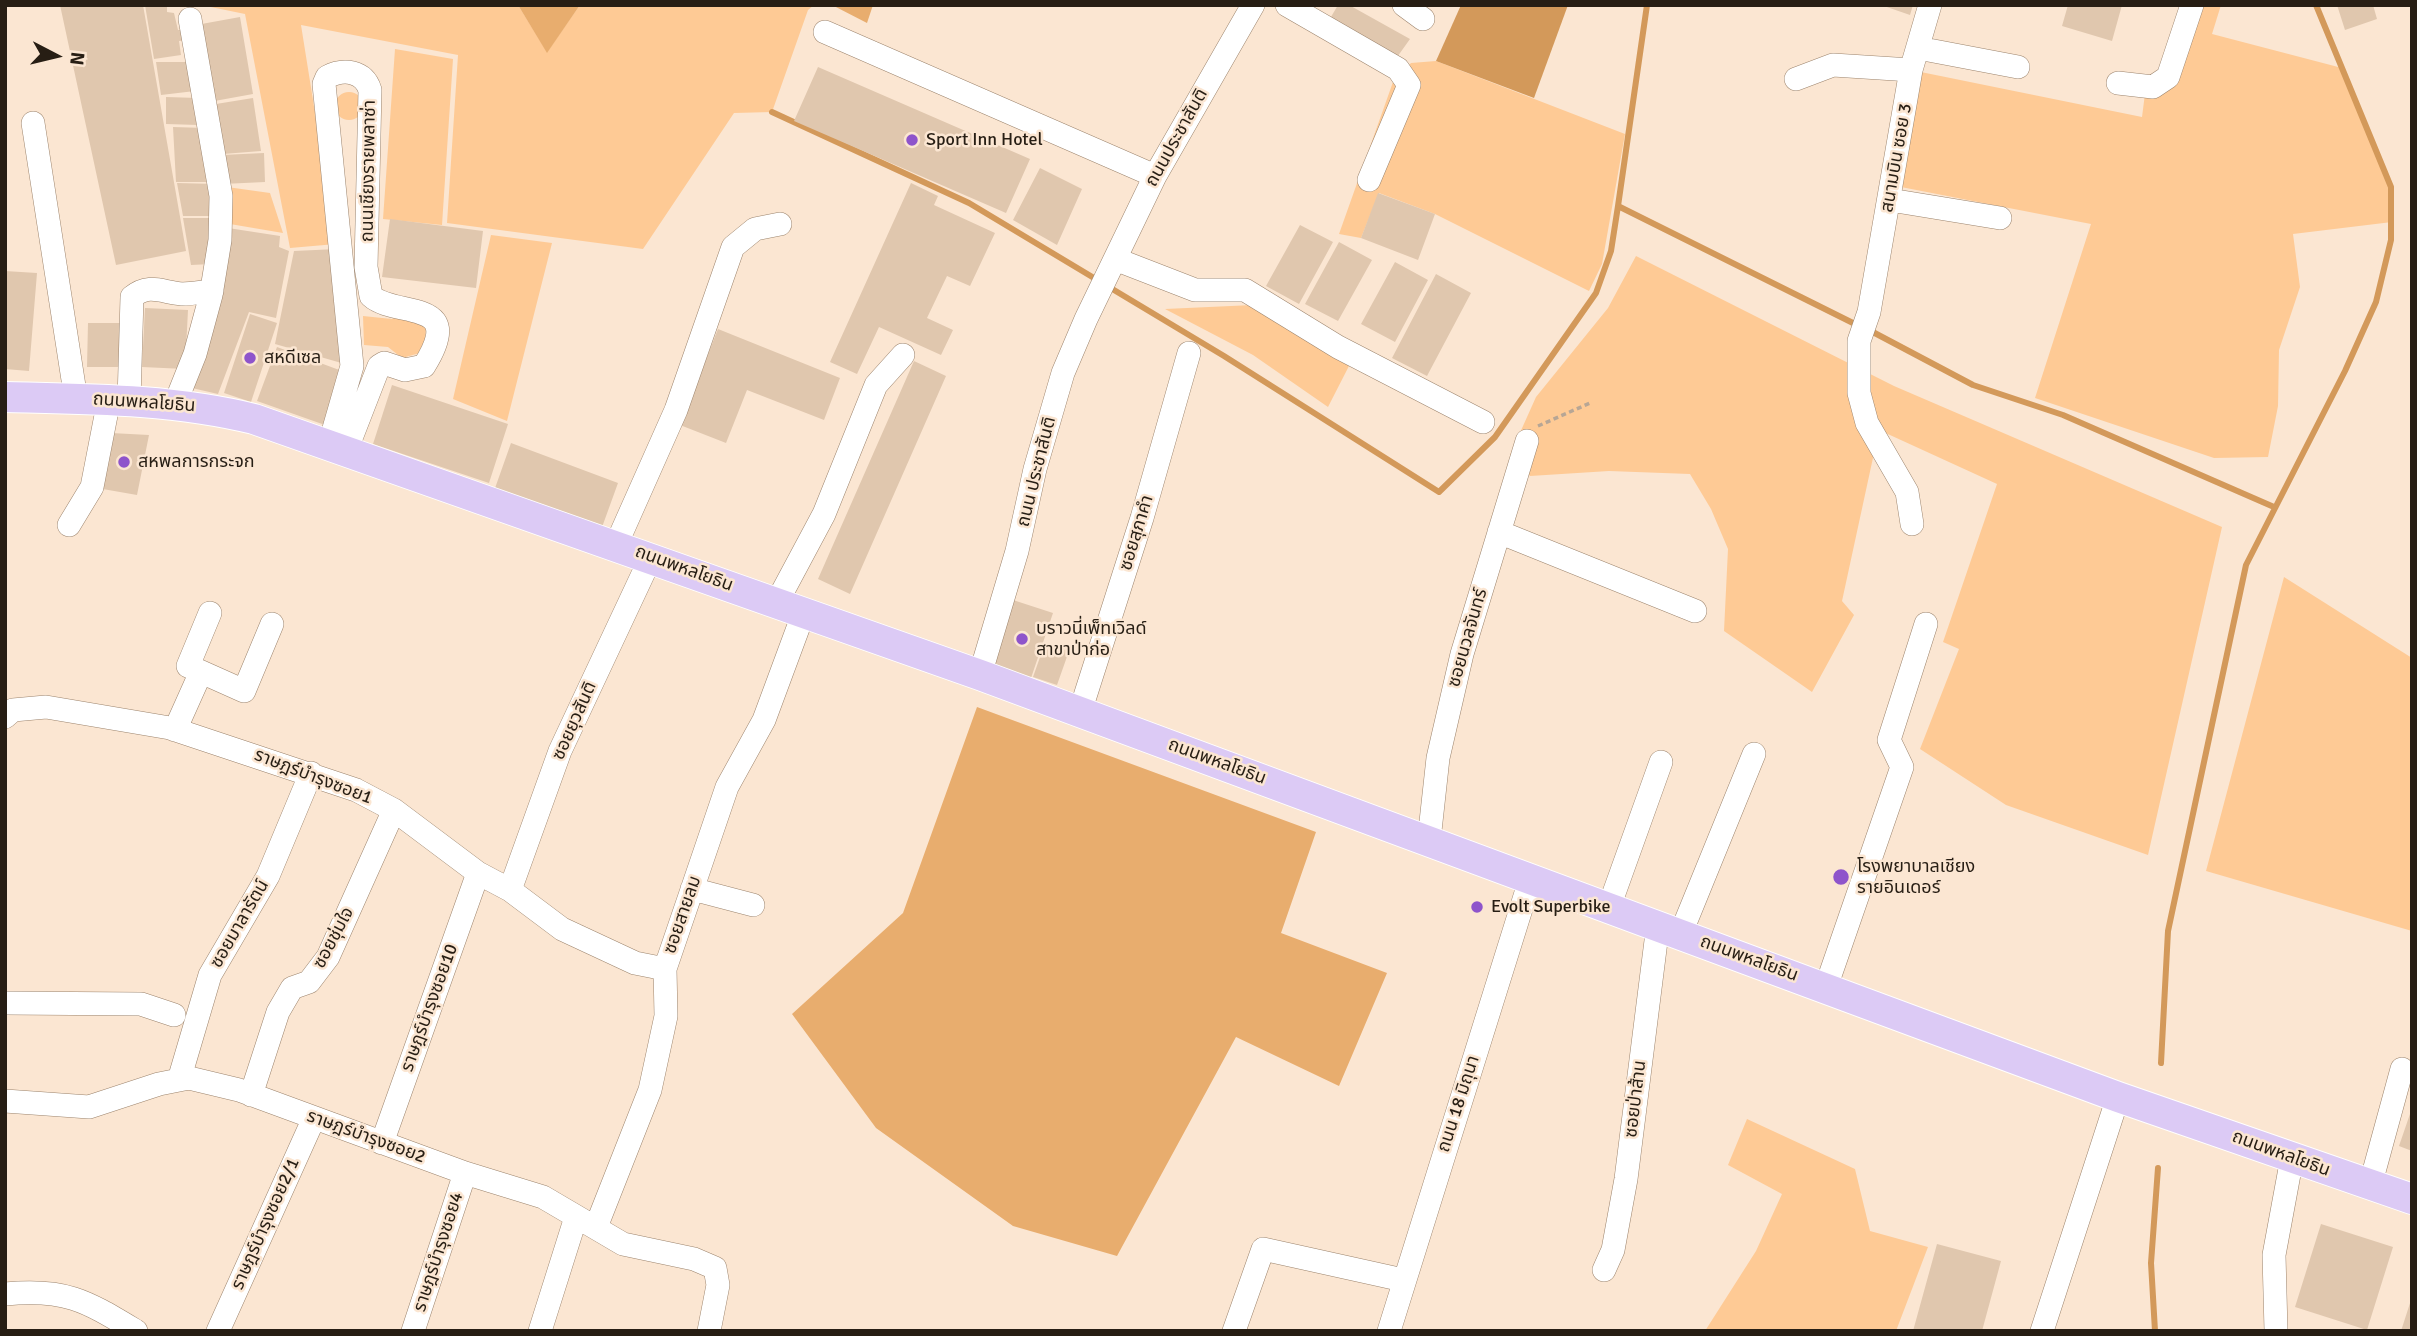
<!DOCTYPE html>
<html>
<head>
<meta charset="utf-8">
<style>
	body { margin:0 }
	#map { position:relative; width:2417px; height:1336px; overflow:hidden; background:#fbe6d2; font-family:Signika,sans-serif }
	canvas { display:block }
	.frame { position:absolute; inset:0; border:7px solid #271e14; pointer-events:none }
	.north { position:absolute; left:21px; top:21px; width:70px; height:70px; -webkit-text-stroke:5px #fbe6d2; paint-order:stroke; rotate:97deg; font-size:19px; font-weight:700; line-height:28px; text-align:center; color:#271e14 }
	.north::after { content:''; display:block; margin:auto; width:24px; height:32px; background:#271e14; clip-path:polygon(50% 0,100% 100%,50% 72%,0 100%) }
</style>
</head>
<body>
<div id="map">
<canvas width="2417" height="1336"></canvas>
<div class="frame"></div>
<div class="north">N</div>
</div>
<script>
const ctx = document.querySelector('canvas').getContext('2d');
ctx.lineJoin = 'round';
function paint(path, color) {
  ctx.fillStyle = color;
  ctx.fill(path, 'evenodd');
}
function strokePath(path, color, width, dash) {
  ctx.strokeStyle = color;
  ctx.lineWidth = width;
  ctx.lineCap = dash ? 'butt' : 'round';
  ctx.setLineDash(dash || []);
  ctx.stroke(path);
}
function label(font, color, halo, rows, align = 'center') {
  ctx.font = font + ' Signika,"Noto Sans Thai",sans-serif';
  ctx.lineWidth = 5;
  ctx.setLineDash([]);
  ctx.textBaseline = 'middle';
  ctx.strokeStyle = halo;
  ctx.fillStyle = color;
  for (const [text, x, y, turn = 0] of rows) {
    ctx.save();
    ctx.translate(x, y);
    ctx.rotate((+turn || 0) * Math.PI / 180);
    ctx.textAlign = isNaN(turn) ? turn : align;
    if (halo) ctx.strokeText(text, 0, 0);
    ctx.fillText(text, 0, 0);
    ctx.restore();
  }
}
paint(new Path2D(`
	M201,5H518L547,52L580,5H814L808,10L772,112L734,113L643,249L447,223L458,55L301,25L336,244L290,248L245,14Z
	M2192,5H2221L2212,34L2342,68L2391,187L2392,222L2293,234L2300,287L2279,350L2278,406L2268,457L2214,458L2035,398L2091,224L1901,187L1911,70L2142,117L2146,86L2153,87Z
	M395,49L453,59L442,225L383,219Z
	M1436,61L1625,134L1602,264L1589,291L1435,214L1379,193L1361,238L1339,234L1393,82L1411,63Z
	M335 106a14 14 0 1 1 28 0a14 14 0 1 1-28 0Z
	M227,187L270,193L283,233L224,223Z
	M491,235L552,243L507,421L453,399Z
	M1636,256L1894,386L2222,527L2148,855L2006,805L1920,749L1959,649L1943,642L1997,484L1879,430L1842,601L1854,615L1812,692L1724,631L1728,549L1711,509L1690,474L1609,471L1530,476L1510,455L1536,397L1608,308Z
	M1253,305L1350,364L1328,407L1253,355L1165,309Z
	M403,314L426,326L425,343L420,353L402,358L388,347L364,345L363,316L392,319Z
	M2284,577L2412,658V931L2206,871Z
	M1747,1119L1855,1169L1870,1231L1928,1247L1896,1331H1705L1756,1251L1782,1194L1728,1165Z`), '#feca95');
paint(new Path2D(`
	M518,5H580L547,53Z
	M832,5H873L867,23Z
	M977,707L1316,832L1281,933L1387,973L1339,1086L1236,1037L1117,1256L1013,1226L876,1128L792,1014L903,913Z`), '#e8ad6e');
paint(new Path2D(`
	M1461,5H1568L1534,98L1436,61Z`), '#d3995a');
strokePath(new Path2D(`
	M1647,5L1618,206L1859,326
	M772,112L969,203L1224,356L1439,492L1495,437L1596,293L1611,251L1618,206
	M1869,330L1973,385L2063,415L2274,507
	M2161,1063L2168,931L2246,565L2345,371L2376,302L2391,240V187L2316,5
	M2155,1331L2151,1263L2158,1168`), '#d3995a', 6);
paint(new Path2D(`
	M60,5H143L186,251L116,265Z
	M145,5H167V12L174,13L178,30H187V40L179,41L181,55L154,59Z
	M1338,5H1349L1410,39L1395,60L1328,22Z
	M1881,5H1913L1910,15Z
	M2068,5H2122L2112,41L2062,26Z
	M2337,5H2373L2377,19L2345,30Z
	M240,17L253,94L209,102L196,25Z
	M156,62H189L195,91L161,95Z
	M818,67L1030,159L1006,213L794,121Z
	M166,97L198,98V125L166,124Z
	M253,98L261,151L223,154L216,104Z
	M173,127L205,128L208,182H176Z
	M264,153L265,182L223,184L222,155Z
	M1040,168L1082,189L1057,245L1013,220Z
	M177,183L216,184L215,216H183Z
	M911,183L938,196L934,205L995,233L970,286L947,276L927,318L953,330L941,355L879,327L857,374L830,362Z
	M1378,193L1435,214L1418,260L1361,238Z
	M183,218H211V264L191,265Z
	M390,219L483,231L476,288L382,277Z
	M1300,225L1333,242L1299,304L1266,286Z
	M228,228L280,236L279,247L289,251L276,318L249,312L218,394L192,388Z
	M1339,242L1372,260L1338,321L1305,304Z
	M337,249L345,364L275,344L294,251Z
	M1395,262L1428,280L1395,342L1361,324Z
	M5,271L37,273L29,371L5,369Z
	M1436,274L1471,293L1427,376L1392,358Z
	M145,308L188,310L185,369L142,367Z
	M250,314L277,323L251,402L224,393Z
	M88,323H121V367H87Z
	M718,329L840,378L824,420L747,390L726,443L680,425Z
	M277,347L342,371L325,425L257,401Z
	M914,361L946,376L850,594L818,579Z
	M392,385L508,424L489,483L373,444Z
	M111,433L149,435L137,495L97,488Z
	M511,443L618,483L601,530L494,491Z
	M1013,600L1053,613L1031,678L991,665Z
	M1045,643L1069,651L1057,685L1033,677Z
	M2411,1111H2412V1151L2399,1146Z
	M2321,1224L2393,1247L2367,1330L2295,1307Z
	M1937,1244L2001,1261L1982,1331H1913Z
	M2411,1300L2412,1331H2401Z`), '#e0c7ae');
const minor = new Path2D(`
	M1287,5L1398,69L1409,85L1369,180
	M1404,5L1423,19
	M825,32L1155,176
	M1918,48L2018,67
	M1796,79L1833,65L1911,70
	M2118,83L2153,87L2168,77L2192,5
	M33,123L76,399
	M1890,200L2000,218
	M1115,259L1195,290H1245L1338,347L1483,422
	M129,401L132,297C149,283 161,292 182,294C191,294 202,292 212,291
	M175,404L195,354L211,295L220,240L221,196L190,19
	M329,446L352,366L324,84L327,77C344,68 364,71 370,90L366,267L371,296C395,318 468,297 424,366L405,370L384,363L379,366L346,451
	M1912,524L1907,492L1867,423L1859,393V341L1869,312L1911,70L1930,5
	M69,525L92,487L109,400
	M1499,532L1695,611
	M616,545L676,410L733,247L755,229L780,224
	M777,602L824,514L876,385L903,355
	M210,613L188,666L244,691L272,624
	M980,675L1017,551L1035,469L1063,373L1086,319L1155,176L1253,5
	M1080,712L1142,518L1189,353
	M5,717L13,710L46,707L170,728L356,790L394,810L478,873L510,890L562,929L635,963L665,969
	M175,730L201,672
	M1429,840L1438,758L1462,654L1527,441
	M692,889L753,905
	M510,890L560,751L651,557
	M1609,907L1661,762
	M1681,933L1754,754
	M1826,987L1902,767L1889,740L1926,624
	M5,1003L141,1004L174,1015
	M179,1080L210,975L268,876L311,773
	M251,1095L278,1012L292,988L309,982L328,957L394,810
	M5,1101L89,1107L159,1084L189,1078L239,1090L465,1173L543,1197L623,1244L694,1259L715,1268L718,1285L709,1331
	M382,1143L478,873
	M2370,1186L2402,1069
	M596,1227L650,1090L666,1016L665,969L727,787L764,720L804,612
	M1604,1270L1613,1250L1626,1179L1658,925
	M5,1294C66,1288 86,1301 136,1331
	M218,1331L314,1118
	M413,1331L465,1173
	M540,1331L576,1217
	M1234,1331L1263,1249L1403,1280
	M1389,1331L1531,877
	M2042,1331L2118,1097
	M2276,1331L2274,1255L2292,1158`);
const major = new Path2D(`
	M5,397C90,399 172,399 254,419L980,675L2118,1097L2412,1199`);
strokePath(minor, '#9c846d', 24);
strokePath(major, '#fff', 32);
strokePath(new Path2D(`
	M1538,426L1590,403`), '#b7a695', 3.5, [5, 3.5]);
strokePath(minor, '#fff', 23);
strokePath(major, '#dccaf5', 30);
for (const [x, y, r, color] of [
	[912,140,7,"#8e54cb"],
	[250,358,7,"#8e54cb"],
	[124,462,7,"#8e54cb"],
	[1022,639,7,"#8e54cb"],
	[1841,877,9,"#8e54cb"],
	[1477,907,7,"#8e54cb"]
]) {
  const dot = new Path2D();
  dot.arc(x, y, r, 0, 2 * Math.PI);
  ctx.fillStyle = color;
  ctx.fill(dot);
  strokePath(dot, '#fbe6d2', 2.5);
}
label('18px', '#271e14', '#fbe6d2', [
	["ถนนประชาสันติ",1177,138,-61],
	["สนามบิน ซอย 3",1897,158,-80],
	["ถนนเชียงรายพลาซ่า",369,171,-89],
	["ถนนพหลโยธิน",144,403,4],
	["ถนน ประชาสันติ",1037,472,-76],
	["ซอยสุภาคำ",1137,533,-73],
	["ถนนพหลโยธิน",684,569,20],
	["ซอยนวลจันทร์",1468,638,-74],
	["ซอยยุวสันติ",575,721,-66],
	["ถนนพหลโยธิน",1217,762,20],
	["ราษฎร์บำรุงซอย1",313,777,21],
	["ซอยสายลม",683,915,-71],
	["ซอยมาลารัตน์",240,924,-60],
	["ซอยชุ่มใจ",334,938,-62],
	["ถนนพหลโยธิน",1749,959,20],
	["ราษฎร์บำรุงซอย10",430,1008,-70],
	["ซอยป่าส้าน",1636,1099,-83],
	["ถนน 18 มิถุนา",1459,1104,-72],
	["ราษฎร์บำรุงซอย2",366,1137,20],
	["ถนนพหลโยธิน",2281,1154,20],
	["ราษฎร์บำรุงซอย2/1",266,1224,-66],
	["ราษฎร์บำรุงซอย4",439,1252,-72]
]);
label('18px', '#271e14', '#fbe6d2', [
	["Sport Inn Hotel",926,140],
	["สหดีเซล",264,358],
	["สหพลการกระจก",138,462],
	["บราวนี่เพ็ทเวิลด์",1036,629],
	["สาขาป่าก่อ",1036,650],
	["โรงพยาบาลเชียง",1857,867],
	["รายอินเดอร์",1857,888],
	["Evolt Superbike",1491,907]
], 'left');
</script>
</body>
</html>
